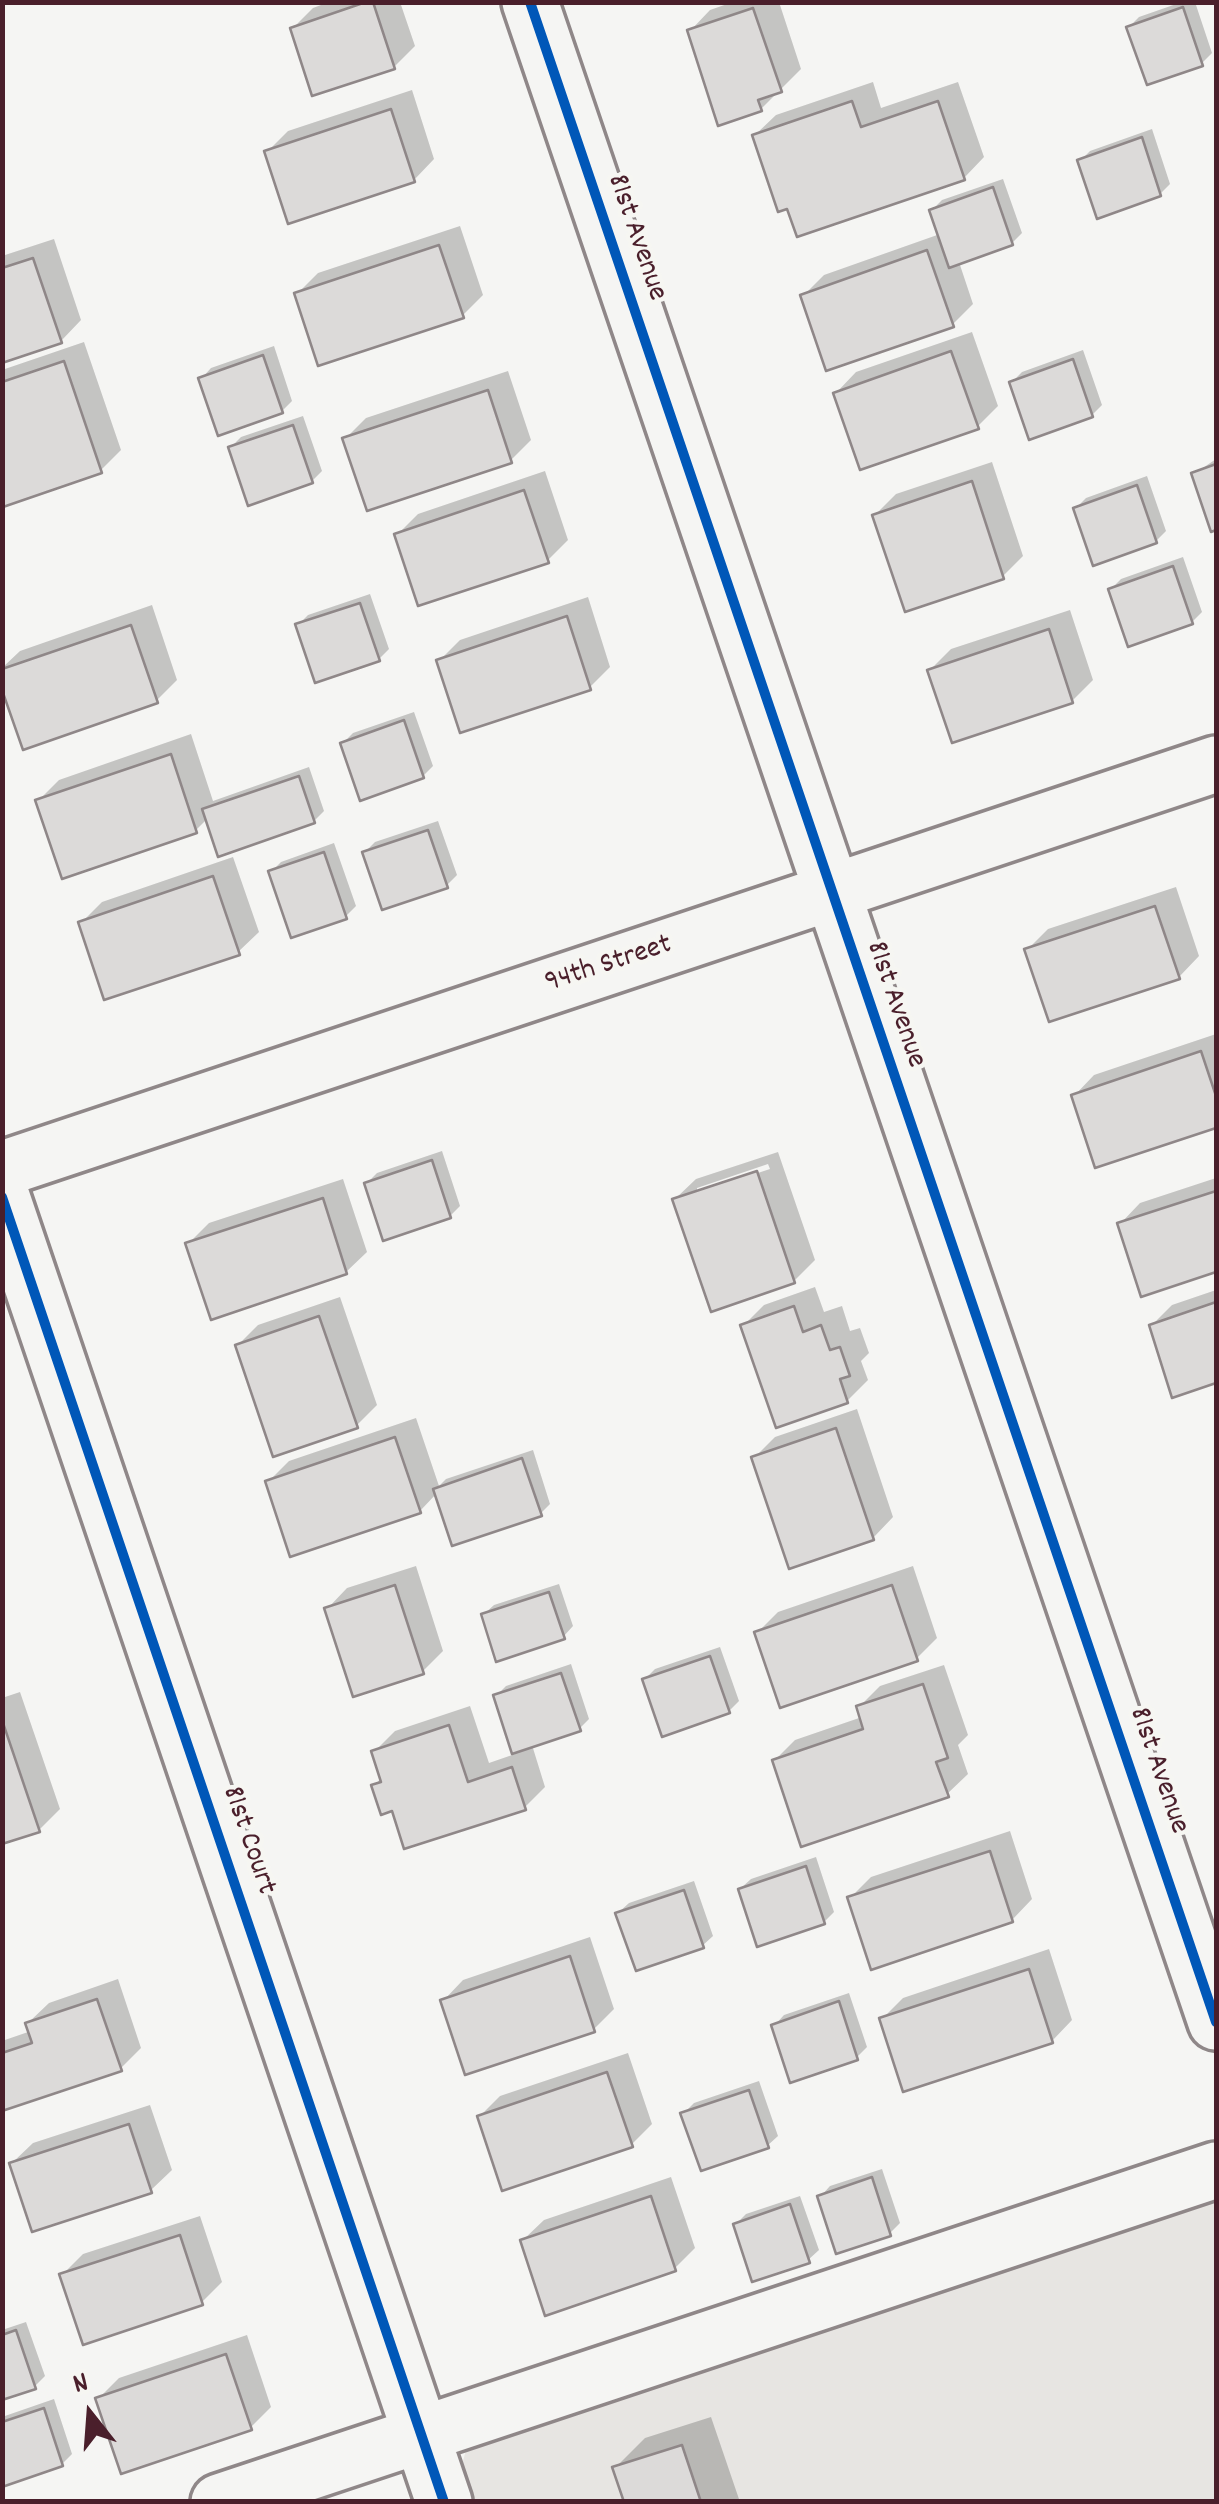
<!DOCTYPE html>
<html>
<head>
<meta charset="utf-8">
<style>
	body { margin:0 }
	#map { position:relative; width:1219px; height:2504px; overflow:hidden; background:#f5f5f3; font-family:Dekko,sans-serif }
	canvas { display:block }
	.frame { position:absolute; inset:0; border:5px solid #4a1f2b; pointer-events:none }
	.north { position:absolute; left:40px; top:2364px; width:100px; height:100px; -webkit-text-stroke:8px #f6f6f2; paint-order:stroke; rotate:343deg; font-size:28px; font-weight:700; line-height:40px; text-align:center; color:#4a1f2b }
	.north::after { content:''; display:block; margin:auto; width:35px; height:45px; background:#4a1f2b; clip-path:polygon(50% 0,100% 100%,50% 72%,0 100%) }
</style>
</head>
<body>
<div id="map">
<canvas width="1219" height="2504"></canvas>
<div class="frame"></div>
<div class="north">N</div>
</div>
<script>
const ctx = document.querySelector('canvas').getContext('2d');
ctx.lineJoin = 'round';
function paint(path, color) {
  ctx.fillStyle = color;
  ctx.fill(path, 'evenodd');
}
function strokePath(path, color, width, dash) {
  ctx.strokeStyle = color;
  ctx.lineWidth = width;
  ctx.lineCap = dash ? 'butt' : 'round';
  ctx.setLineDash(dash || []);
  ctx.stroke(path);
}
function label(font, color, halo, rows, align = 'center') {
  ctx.font = font + ' Dekko,sans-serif';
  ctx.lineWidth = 9;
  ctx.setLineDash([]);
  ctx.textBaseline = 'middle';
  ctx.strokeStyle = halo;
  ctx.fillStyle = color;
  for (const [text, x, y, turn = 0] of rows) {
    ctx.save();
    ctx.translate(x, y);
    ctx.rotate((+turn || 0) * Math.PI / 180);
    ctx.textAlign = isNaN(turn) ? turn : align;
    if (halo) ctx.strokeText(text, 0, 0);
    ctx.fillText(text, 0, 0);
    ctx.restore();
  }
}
paint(new Path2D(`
	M1213,2200L1216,2202V2501H475L462,2465L467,2446Z`), '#e7e5e2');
paint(new Path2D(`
	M329,2H400L415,46L394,67L293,28L313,8Z
	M733,2H779L801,69L761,109L690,31L710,10Z
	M1182,2H1195L1212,53L1201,64L1129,27L1139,17Z
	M873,82L881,108L958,82L984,157L964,178L755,135L776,115Z
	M412,90L434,159L414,180L267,152L288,131Z
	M1152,129L1170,184L1160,194L1080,161L1090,151Z
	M1003,179L1022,233L1012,243L959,262L973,304L952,325L803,296L824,275L940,234L932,210L942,200Z
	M460,226L483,295L462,316L297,294L318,273Z
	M54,239L81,320L61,341L2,360V256Z
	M972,332L998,406L977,427L836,393L856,372Z
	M84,342L121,450L100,471L5,504L2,370Z
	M274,346L292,401L282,411L201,379L211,368Z
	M1083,350L1102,405L1092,415L1012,382L1022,372Z
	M508,371L531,440L510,461L345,439L366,418Z
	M303,416L322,471L312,481L231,447L241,437Z
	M1216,459V527L1213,528L1194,474Z
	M992,462L1023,556L1003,576L875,515L896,494Z
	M545,471L568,540L547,561L397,535L418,514Z
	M1147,476L1166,531L1156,541L1076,508L1086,498Z
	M1183,557L1202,612L1192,622L1111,589L1121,579Z
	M370,594L389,649L379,659L298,625L308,615Z
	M588,597L610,667L590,687L439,661L460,640Z
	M152,605L177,680L156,701L2,683V668L20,651Z
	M1070,610L1093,680L1072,701L930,670L951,649Z
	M414,712L433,766L423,776L343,743L353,733Z
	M191,734L213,801L309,767L324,811L314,821L208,818L196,830L38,801L59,780Z
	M438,821L457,875L446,886L365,852L375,842Z
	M334,843L356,906L345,917L271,872L281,862Z
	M233,857L259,932L238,952L81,923L102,902Z
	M1176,887L1199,956L1179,977L1027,950L1048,929Z
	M1216,1034V1125L1097,1165L1074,1096L1094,1075Z
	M442,1151L460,1206L450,1216L367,1183L377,1173Z
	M778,1152L815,1260L794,1281L675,1199L696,1179ZM768,1164L770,1169L697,1193V1188Z
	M1216,1178V1269L1143,1294L1120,1224L1140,1203Z
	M343,1179L367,1252L346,1272L188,1244L209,1223Z
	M815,1287L824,1312L842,1306L850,1331L860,1328L869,1353L861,1361L868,1380L847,1401L743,1326L764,1305Z
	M1216,1290V1381L1174,1395L1151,1326L1172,1305Z
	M340,1297L377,1405L356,1426L238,1345L258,1325Z
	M857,1409L893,1517L873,1538L754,1458L775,1437Z
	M416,1418L439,1486L446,1479L533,1450L550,1504L540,1514L437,1493L420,1511L268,1482L289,1461Z
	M416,1566L443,1651L422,1672L327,1609L347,1588Z
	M913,1566L937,1638L916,1659L757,1633L778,1612Z
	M559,1584L573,1626L563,1637L483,1615L494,1605Z
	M720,1647L739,1701L729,1711L645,1679L655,1669Z
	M571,1664L589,1719L579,1729L532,1745L545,1787L524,1808H394L374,1786L382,1777L374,1752L395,1731L470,1706L489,1763L515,1754L496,1696L506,1686Z
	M944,1665L968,1735L958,1745L968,1774L947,1794L775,1760L795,1740L862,1717L859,1707L880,1686Z
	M20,1692L60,1809L39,1830L2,1842V1698Z
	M1010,1831L1032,1899L1012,1920L850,1898L871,1877Z
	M816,1857L834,1912L824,1922L740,1889L751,1879Z
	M694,1881L713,1936L702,1946L618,1913L629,1903Z
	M590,1937L614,2009L594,2029L443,2001L463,1980Z
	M1049,1949L1072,2020L1052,2041L882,2019L903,1998Z
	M118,1979L141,2048L120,2069L2,2108V2041L31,2031L28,2023L49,2003Z
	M849,1993L867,2047L857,2057L774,2026L784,2015Z
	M628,2053L652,2124L631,2145L480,2116L500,2096Z
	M759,2081L778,2136L767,2146L683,2114L694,2103Z
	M150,2105L172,2170L151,2190L12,2163L33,2143Z
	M882,2169L900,2223L890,2233L820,2197L830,2186Z
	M671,2177L695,2248L674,2269L523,2240L544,2220Z
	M800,2196L819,2250L808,2260L736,2224L746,2214Z
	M200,2216L222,2282L201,2303L62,2275L83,2254Z
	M26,2322L45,2376L34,2387L2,2397V2330Z
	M247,2335L271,2407L250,2428L98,2399L119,2378Z
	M54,2399L72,2454L62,2464L2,2484V2417Z
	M711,2417L740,2502H627L615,2468L645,2438Z`), '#0003');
const building = new Path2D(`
	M366,2H373L395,69L312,96L290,28Z
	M1183,7L1203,66L1147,85L1126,27Z
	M753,8L782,92L758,100L762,111L718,126L687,30Z
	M852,101L861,127L938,101L965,180L797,237L787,209L778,212L752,135Z
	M391,109L415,182L288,224L264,151Z
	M1142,137L1161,196L1097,219L1077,160Z
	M993,187L1013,245L949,268L929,210Z
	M439,245L464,318L318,366L294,293Z
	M927,250L954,327L826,371L800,295Z
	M33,258L62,343L2,363V268Z
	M951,351L979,429L860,470L833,393Z
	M263,355L283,413L218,436L198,378Z
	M1073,359L1093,417L1029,440L1009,382Z
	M64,361L102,473L3,507L2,382Z
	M488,390L512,463L367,511L342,438Z
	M293,425L313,483L248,506L228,447Z
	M1216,464V530L1211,532L1191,473Z
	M972,481L1004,579L905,612L872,515Z
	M1137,485L1157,543L1093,566L1073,508Z
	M524,490L549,563L418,606L394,534Z
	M1173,566L1193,624L1128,647L1108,589Z
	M360,603L380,661L315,683L295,624Z
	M567,616L591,690L460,733L436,660Z
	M131,625L158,703L23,750L2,690V669Z
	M1049,629L1073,703L952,743L927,670Z
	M404,720L424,778L360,801L340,743Z
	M171,754L197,833L62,879L35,800Z
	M299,776L315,823L218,857L202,809Z
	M428,830L448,888L382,910L362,852Z
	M324,852L347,919L291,938L268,871Z
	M213,876L240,955L104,1000L78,922Z
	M1155,906L1180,979L1049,1022L1024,949Z
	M1201,1051L1216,1096V1128L1095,1168L1071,1095Z
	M432,1160L451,1218L383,1241L364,1183Z
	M757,1171L795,1283L711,1312L672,1199Z
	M1216,1191V1272L1141,1297L1117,1223Z
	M323,1198L347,1274L211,1320L185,1243Z
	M1216,1302V1383L1172,1398L1149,1325Z
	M794,1306L803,1332L821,1325L830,1350L840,1347L850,1376L840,1379L848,1403L776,1428L740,1325Z
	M319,1316L358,1428L273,1457L235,1345Z
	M836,1428L874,1540L789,1569L751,1457Z
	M395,1437L421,1513L290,1557L265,1481Z
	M522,1458L542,1516L452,1546L433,1489Z
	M395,1585L424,1674L353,1697L324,1608Z
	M892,1585L918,1661L780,1708L754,1632Z
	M549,1592L565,1639L496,1662L481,1614Z
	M710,1656L730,1713L662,1737L642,1679Z
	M561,1673L581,1731L512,1754L493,1695Z
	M923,1684L948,1758L936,1762L949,1797L801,1847L772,1760L863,1729L856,1706Z
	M2,1720L40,1832L2,1844Z
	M449,1725L468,1782L512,1767L526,1810L404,1849L392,1811L381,1815L371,1785L381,1782L371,1751Z
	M990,1851L1013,1922L871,1970L847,1897Z
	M806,1866L825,1924L757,1947L738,1889Z
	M684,1890L704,1948L636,1971L615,1913Z
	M570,1956L595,2032L465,2075L440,2000Z
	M1029,1969L1053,2043L903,2092L879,2018Z
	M97,1999L122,2071L2,2111V2053L32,2043L25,2023Z
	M839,2001L858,2060L790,2083L771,2025Z
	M607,2072L633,2147L502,2191L477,2116Z
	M749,2090L769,2148L701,2171L680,2113Z
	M129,2124L152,2193L32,2232L9,2163Z
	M872,2177L891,2236L836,2254L817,2196Z
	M651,2196L676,2271L545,2316L520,2240Z
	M790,2204L810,2263L752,2282L733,2224Z
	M180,2235L203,2305L83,2345L59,2274Z
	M16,2330L36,2389L2,2400V2335Z
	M226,2354L252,2430L121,2474L95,2398Z
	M44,2408L63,2466L2,2487V2422Z
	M682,2445L701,2502H624L612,2467Z`);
paint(building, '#dcdad9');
strokePath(building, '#8f8788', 2.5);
const minor = new Path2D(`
	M530,2L1216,2022
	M2,1169L1216,764
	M2,1197L444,2502
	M219,2502L1216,2170`);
strokePath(minor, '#8f8788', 62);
strokePath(minor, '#f5f5f3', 55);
strokePath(new Path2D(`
	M530,2L1216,2022
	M2,1197L444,2502`), '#0057b8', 10);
label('30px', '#4a1f2b', '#f6f6f2', [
	["81st Avenue",635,238,71],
	["94th Street",609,966,-18],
	["81st Avenue",894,1005,71],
	["81st Avenue",1157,1771,71],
	["81st Court",247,1841,71]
]);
</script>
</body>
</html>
